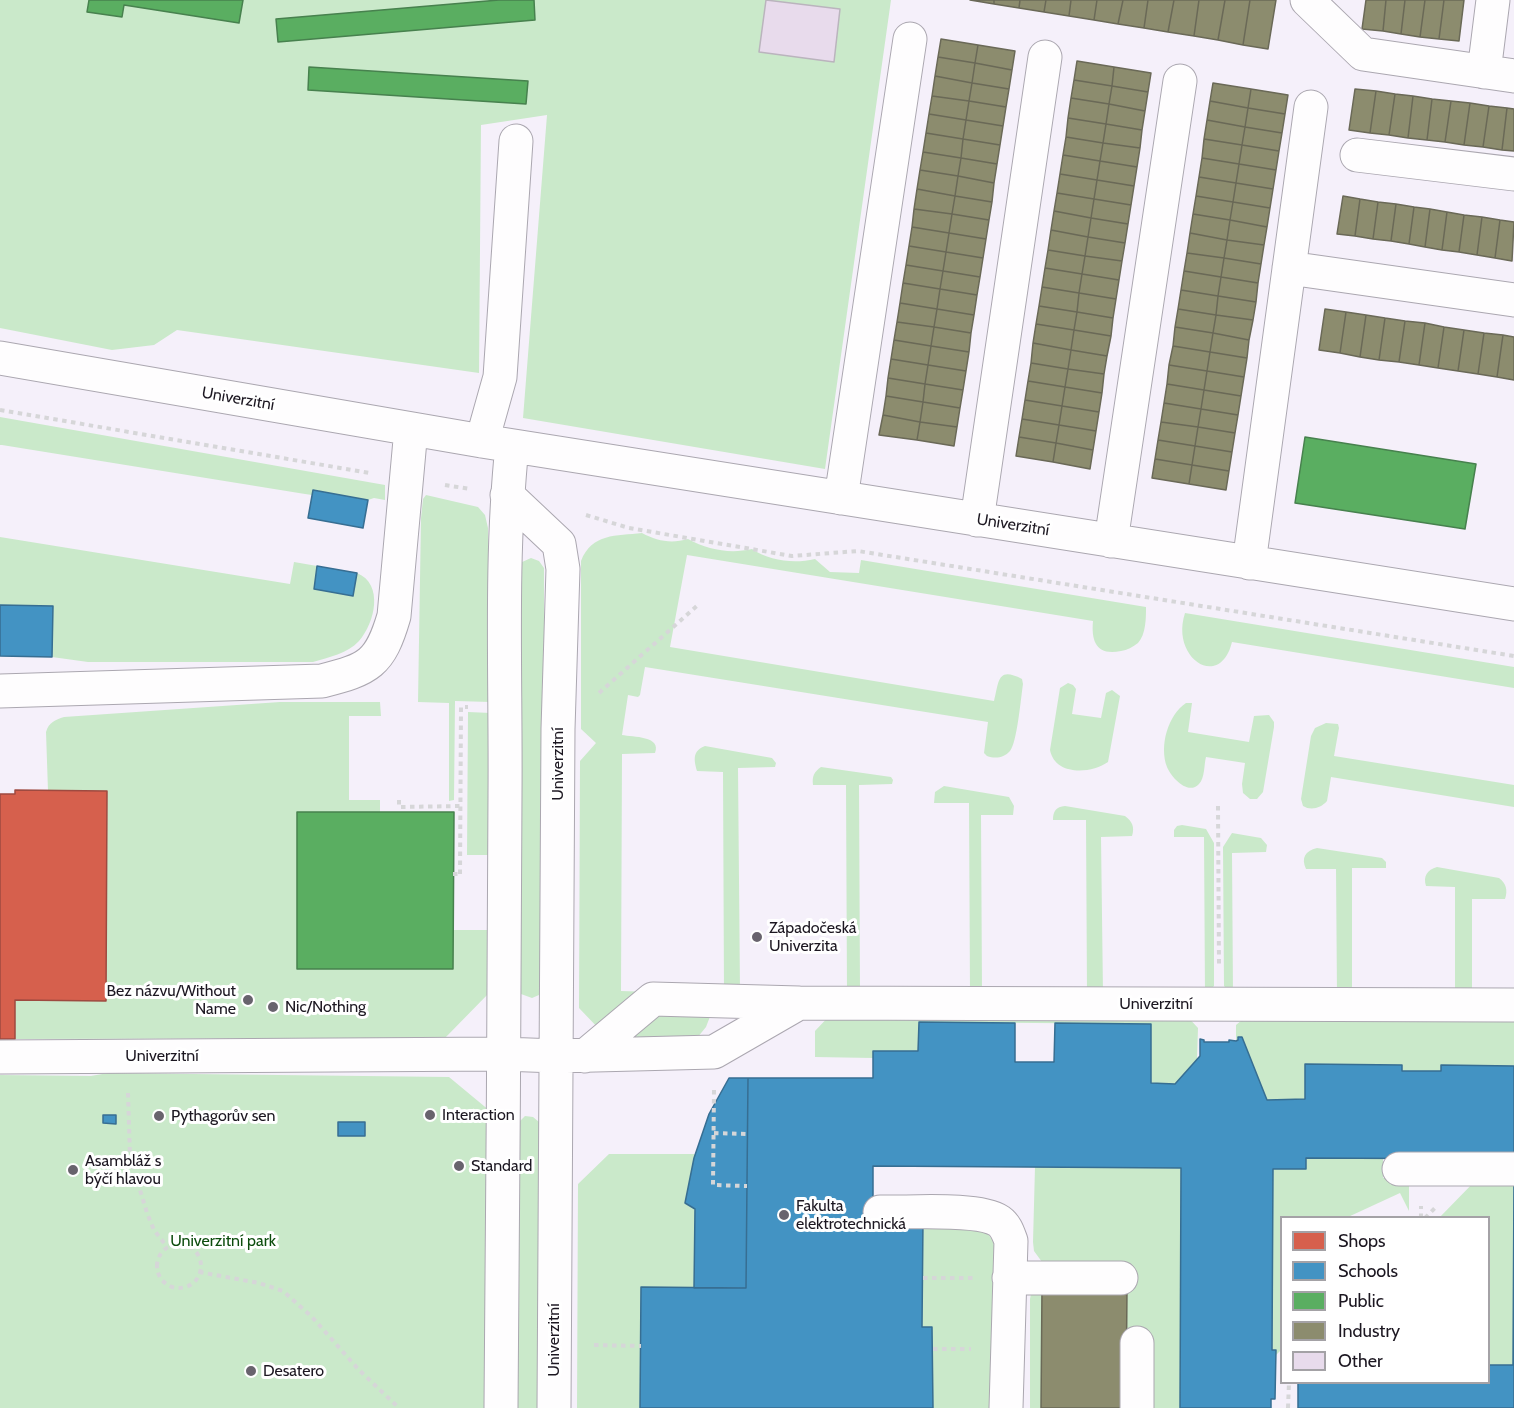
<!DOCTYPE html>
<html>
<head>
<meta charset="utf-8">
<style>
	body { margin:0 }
	#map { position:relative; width:1514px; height:1408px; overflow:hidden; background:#f5f0fa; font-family:Cabin,sans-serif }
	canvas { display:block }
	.legend { position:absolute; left:1280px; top:1216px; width:210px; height:168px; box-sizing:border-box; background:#fff; border:2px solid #a4a2a6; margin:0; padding:8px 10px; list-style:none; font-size:18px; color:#1c1721 }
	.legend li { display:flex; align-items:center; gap:12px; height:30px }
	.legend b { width:30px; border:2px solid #a4a2a6 }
</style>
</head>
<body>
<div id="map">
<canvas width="1514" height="1408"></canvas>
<ul class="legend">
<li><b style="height:16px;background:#d6604d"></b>Shops</li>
<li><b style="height:16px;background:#4393c3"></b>Schools</li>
<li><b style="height:16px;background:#5aae61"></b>Public</li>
<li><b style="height:16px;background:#8c8c6e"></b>Industry</li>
<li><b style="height:16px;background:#e8dbec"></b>Other</li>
</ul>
</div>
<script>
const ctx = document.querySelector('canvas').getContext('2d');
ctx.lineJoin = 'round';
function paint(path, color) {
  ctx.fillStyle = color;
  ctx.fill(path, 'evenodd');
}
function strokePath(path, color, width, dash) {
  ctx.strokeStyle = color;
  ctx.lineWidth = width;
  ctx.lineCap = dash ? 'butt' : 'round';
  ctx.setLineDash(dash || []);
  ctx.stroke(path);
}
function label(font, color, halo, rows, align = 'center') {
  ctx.font = font + ' Cabin,sans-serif';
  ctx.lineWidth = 6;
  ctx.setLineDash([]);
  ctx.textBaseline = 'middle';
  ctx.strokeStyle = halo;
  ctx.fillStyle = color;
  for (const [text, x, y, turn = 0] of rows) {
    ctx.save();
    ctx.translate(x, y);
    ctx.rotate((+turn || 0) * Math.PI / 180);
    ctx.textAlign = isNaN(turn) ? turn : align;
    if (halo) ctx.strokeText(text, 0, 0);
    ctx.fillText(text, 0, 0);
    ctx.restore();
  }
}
paint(new Path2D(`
	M0,0H891L825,469L523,418L547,115L481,125L479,373L177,330L154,345L112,350L0,328Z
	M0,417L385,485V500L374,498L368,500L314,490L312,495L305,494L2,445H0Z
	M426,495L478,507L485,515L488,528L491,702L455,701L454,800L449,801V703L418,702L421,518L423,499Z
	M642,533C657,541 671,544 688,539C708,550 730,554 752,549C770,561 794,564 815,559L830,572L859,573L861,560L1146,607C1146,618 1146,634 1138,643C1133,647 1127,650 1121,651C1097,656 1091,642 1093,621L687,555L670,647L994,701C999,682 997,666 1022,679L1023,684C1021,697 1017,743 1010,751C1004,758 995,759 987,756L984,753L988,722L645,667L640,695L638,697L628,695L622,735C633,737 662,736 655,753L622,754L621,991L652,992L600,1030L579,1008L580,761L596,743L581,729V561C592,533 616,536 642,533Z
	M0,537L290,584L294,562L317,566L314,589L353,595L357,573C384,584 375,623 359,641C347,654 329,657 313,662H88L52,657L53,606L0,605Z
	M531,558L539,561L544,568V989L539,995L532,998L521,994L517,989L520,563Z
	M1185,613L1514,667V688L1232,642C1220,691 1170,658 1185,613Z
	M1068,683L1073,685L1076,689L1072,714L1101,718L1106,693L1112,690L1120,696L1108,762C1091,774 1055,776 1050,750L1060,688Z
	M280,702H380L381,716H349V800H380V812H297V968L453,969V930H490V992L445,1038L15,1039V1000L105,1001L107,791H48L46,732C49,722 55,720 64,717Z
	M1186,703H1192L1188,732L1249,742L1254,716L1269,715L1274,722V727L1263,792L1257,799H1250L1243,793L1242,784L1245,763L1206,757C1204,764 1205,778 1199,784C1188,796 1171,777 1167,767C1159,746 1168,715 1186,703Z
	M468,712L491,713L490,855H467Z
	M1326,723L1338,724L1339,728L1334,756L1514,785V807L1331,777L1327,801C1321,808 1311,811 1303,806L1301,799L1311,736L1315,728Z
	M705,746L772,758L776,763L775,767L738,768L740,992H724L723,772L697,771C694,760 692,751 705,746Z
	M821,767L891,777L893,780L892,784L859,785L860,992L847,993L846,785H813C812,776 814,772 821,767Z
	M944,786L1009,797L1014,806L1013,815H981L982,993L970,994L969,803H934L935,792Z
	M1065,806L1125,816C1132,821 1135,827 1132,836L1101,837L1103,994H1087L1086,820H1053C1053,811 1056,807 1065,806Z
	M1182,825L1206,829L1214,843V986L1205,995L1204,837H1174V830L1177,826Z
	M1232,833L1261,838L1267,845L1266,852L1232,853L1233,995L1224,986L1223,847Z
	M1317,848L1382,858L1386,862V868H1352V995L1337,996L1336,869H1306C1301,858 1305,851 1317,848Z
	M1437,867L1499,878C1506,883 1508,890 1505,899H1472V996H1455V887L1426,886C1423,876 1427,870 1437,867Z
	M657,1004L711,1014L706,1027L697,1038L617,1039Z
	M833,1012L1185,1014L1198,1028L1197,1059L1175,1084L1151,1083L1150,1024L919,1022L918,1051H873V1058L815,1057V1031Z
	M1249,1014L1514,1016V1066L1442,1065L1441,1071H1402L1401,1065L1305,1064V1099L1267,1100L1242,1037H1238L1236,1041V1025Z
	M108,1073L449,1077L490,1111L486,1408H0V1075L91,1076Z
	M525,1116L533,1117L539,1122L540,1408H516L519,1122Z
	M609,1154H695L685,1203L695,1209L694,1288H641L640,1408H577L578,1184Z
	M1306,1158H1383V1178H1409V1211L1400,1193L1348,1217L1282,1218L1281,1350L1275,1356V1350H1272L1273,1169Z
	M1035,1167L1181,1168L1180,1408H1147L1127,1341V1288L1042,1262L1034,1251L1033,1242Z
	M1477,1179H1514L1513,1365H1489L1488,1218H1439Z
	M923,1220L986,1231L993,1241L996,1253L995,1408H933L932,1328L922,1327Z
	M1042,1287L1041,1408H1030V1299L1031,1294Z`), '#cae9ca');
const shops = new Path2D(`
	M15,790L107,791L106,1001L15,1000V1039H0V794H15Z`);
paint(shops, '#d6604d');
strokePath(shops, '#9e4a40', 1.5);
const schools = new Path2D(`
	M313,490L368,500L363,528L308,518Z
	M317,566L357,573L353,596L314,589Z
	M0,605L53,606L52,657L0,656Z
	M919,1022L1015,1023V1062H1054L1055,1023L1151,1024V1083L1175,1084L1200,1056V1039L1204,1040V1042H1229V1040L1236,1041L1238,1040V1037H1242L1267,1100L1305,1099V1064L1402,1065V1071H1441V1065L1514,1066V1159L1306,1158V1169H1273L1272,1350H1276L1275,1399H1271V1408H1180L1181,1168L873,1166V1220H923L922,1327H932L933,1408H640L641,1287L746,1288L748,1078H873V1051H918Z
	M729,1078H748L746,1288H694L695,1209L685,1203L694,1158L709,1114Z
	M103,1115H116V1124L103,1123Z
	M338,1122H365V1136H338Z
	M1514,1179V1408H1298V1382H1488V1365H1513Z`);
paint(schools, '#4393c3');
strokePath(schools, '#376e92', 1.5);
const public = new Path2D(`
	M89,0H243L239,23L124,5L122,17L87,12Z
	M499,0H534L535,20L278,42L276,19Z
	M309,67L528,81L526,104L308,90Z
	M1305,437L1476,464L1465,529L1295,503Z
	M297,812H454L453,969H297Z`);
paint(public, '#5aae61');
strokePath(public, '#47814e', 1.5);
const industry = new Path2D(`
	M970,0H994V4Z
	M994,0H1020L1019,8L994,4Z
	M1020,0H1046L1044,12L1019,8Z
	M1046,0H1071L1069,16L1044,12Z
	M1071,0H1097L1094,20L1069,16Z
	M1097,0H1123L1118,24L1094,20Z
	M1123,0H1148L1144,28L1118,24Z
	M1148,0H1174L1168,32L1144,28Z
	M1174,0H1199L1194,36L1168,32Z
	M1199,0H1225L1218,40L1194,36Z
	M1225,0H1250L1243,45L1218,40Z
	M1250,0H1276L1268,49L1243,45Z
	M1366,0H1386L1383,31L1362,29Z
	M1386,0H1405L1401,34L1383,31Z
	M1405,0H1425L1420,37L1401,34Z
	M1425,0H1444L1439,39L1420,37Z
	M1444,0H1464L1459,41L1439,39Z
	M941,39L978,45L975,63L938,57Z
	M978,45L1015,51L1012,70L975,63Z
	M938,57L975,63L972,83L935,76Z
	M1077,61L1114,67L1112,86L1074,80Z
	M975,63L1012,70L1009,89L972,83Z
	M1114,67L1151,73L1148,92L1112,86Z
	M935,76L972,83L969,101L932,96Z
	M1074,80L1112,86L1109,104L1071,98Z
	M972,83L1009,89L1006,107L969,101Z
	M1213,83L1251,89L1248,108L1210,101Z
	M1112,86L1148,92L1145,111L1109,104Z
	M1251,89L1288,95L1285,114L1248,108Z
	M1355,89L1376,91L1370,133L1349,130Z
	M1376,91L1395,94L1389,135L1370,133Z
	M1395,94L1413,96L1408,138L1389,135Z
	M932,96L969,101L966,120L929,114Z
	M1413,96L1432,99L1427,140L1408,138Z
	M1071,98L1109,104L1106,124L1068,118Z
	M1432,99L1451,101L1445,142L1427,140Z
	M969,101L1006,107L1003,126L966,120Z
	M1210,101L1248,108L1245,127L1207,120Z
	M1451,101L1470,103L1464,145L1445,142Z
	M1470,103L1489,106L1483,147L1464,145Z
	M1109,104L1145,111L1142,130L1106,124Z
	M1489,106L1507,108L1502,150L1483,147Z
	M1248,108L1285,114L1282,133L1245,127Z
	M1507,108L1514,109V151L1502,150Z
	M929,114L966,120L963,139L926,133Z
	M1068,118L1106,124L1103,143L1066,137Z
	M966,120L1003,126L1000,145L963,139Z
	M1207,120L1245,127L1242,145L1204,139Z
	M1106,124L1142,130L1140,148L1103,143Z
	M1245,127L1282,133L1279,151L1242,145Z
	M926,133L963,139L961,158L923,152Z
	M1066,137L1103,143L1100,161L1063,155Z
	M963,139L1000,145L997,164L961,158Z
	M1204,139L1242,145L1239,164L1202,158Z
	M1103,143L1140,148L1137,167L1100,161Z
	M1242,145L1279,151L1276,170L1239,164Z
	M923,152L961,158L958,176L920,170Z
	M1063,155L1100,161L1097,180L1060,174Z
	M961,158L997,164L994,183L958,176Z
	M1202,158L1239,164L1236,183L1199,177Z
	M1100,161L1137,167L1134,186L1097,180Z
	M1239,164L1276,170L1273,189L1236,183Z
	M920,170L958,176L955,196L917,189Z
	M1060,174L1097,180L1094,199L1057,193Z
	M958,176L994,183L992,202L955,196Z
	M1199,177L1236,183L1233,202L1196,196Z
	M1097,180L1134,186L1131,205L1094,199Z
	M1236,183L1273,189L1270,208L1233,202Z
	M917,189L955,196L952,214L914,209Z
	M1057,193L1094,199L1091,218L1054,211Z
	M955,196L992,202L989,220L952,214Z
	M1196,196L1233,202L1230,220L1193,214Z
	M1343,196L1360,199L1355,236L1337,234Z
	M1094,199L1131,205L1128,224L1091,218Z
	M1360,199L1378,202L1373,239L1355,236Z
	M1233,202L1270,208L1267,227L1230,220Z
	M1378,202L1396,204L1391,241L1373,239Z
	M1396,204L1414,207L1409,244L1391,241Z
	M1414,207L1430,209L1425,247L1409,244Z
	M914,209L952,214L949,233L912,227Z
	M1430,209L1447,212L1442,250L1425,247Z
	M1054,211L1091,218L1088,237L1051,230Z
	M1447,212L1464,215L1459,252L1442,250Z
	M952,214L989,220L986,239L949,233Z
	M1193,214L1230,220L1227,240L1190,233Z
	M1464,215L1482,217L1477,255L1459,252Z
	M1482,217L1500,220L1495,258L1477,255Z
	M1091,218L1128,224L1125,243L1088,237Z
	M1230,220L1267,227L1264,245L1227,240Z
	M1500,220L1514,222L1512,261L1495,258Z
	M912,227L949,233L946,252L909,246Z
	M1051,230L1088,237L1085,256L1048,250Z
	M949,233L986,239L983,258L946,252Z
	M1190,233L1227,240L1224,258L1187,253Z
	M1088,237L1125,243L1122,261L1085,256Z
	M1227,240L1264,245L1261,264L1224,258Z
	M909,246L946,252L943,271L906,265Z
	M1048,250L1085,256L1082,274L1045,268Z
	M946,252L983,258L980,277L943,271Z
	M1187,253L1224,258L1221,277L1184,271Z
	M1085,256L1122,261L1119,280L1082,274Z
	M1224,258L1261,264L1258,283L1221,277Z
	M906,265L943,271L940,289L903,283Z
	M1045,268L1082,274L1079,293L1042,287Z
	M943,271L980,277L977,295L940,289Z
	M1184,271L1221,277L1218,296L1181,290Z
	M1082,274L1119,280L1116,299L1079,293Z
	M1221,277L1258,283L1256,302L1218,296Z
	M903,283L940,289L937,309L900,303Z
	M1042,287L1079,293L1077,312L1039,306Z
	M940,289L977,295L974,315L937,309Z
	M1181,290L1218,296L1216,315L1178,309Z
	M1079,293L1116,299L1113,318L1077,312Z
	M1218,296L1256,302L1253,320L1216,315Z
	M900,303L937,309L934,327L897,322Z
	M1039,306L1077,312L1074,330L1036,324Z
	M937,309L974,315L971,333L934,327Z
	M1178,309L1216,315L1213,333L1175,327Z
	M1325,309L1346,312L1340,353L1319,350Z
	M1077,312L1113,318L1111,336L1074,330Z
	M1346,312L1366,315L1360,357L1340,353Z
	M1216,315L1253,320L1249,340L1213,333Z
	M1366,315L1385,318L1379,360L1360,357Z
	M1385,318L1405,321L1399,362L1379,360Z
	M1405,321L1425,323L1419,365L1399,362Z
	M897,322L934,327L931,346L894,340Z
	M1425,323L1444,327L1438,368L1419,365Z
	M1036,324L1074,330L1071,350L1033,343Z
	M934,327L971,333L969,352L931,346Z
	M1175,327L1213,333L1210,352L1173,346Z
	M1444,327L1464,330L1458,371L1438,368Z
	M1074,330L1111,336L1107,356L1071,350Z
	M1464,330L1484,333L1478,374L1458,371Z
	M1213,333L1249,340L1247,358L1210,352Z
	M1484,333L1503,335L1497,377L1478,374Z
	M1503,335L1514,337V380L1497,377Z
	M894,340L931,346L928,365L891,359Z
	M1033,343L1071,350L1068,369L1031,363Z
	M931,346L969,352L966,371L928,365Z
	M1173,346L1210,352L1207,371L1169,365Z
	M1071,350L1107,356L1104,374L1068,369Z
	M1210,352L1247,358L1244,377L1207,371Z
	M891,359L928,365L925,384L888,378Z
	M1031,363L1068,369L1065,387L1028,381Z
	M928,365L966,371L963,390L925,384Z
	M1169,365L1207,371L1204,390L1167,384Z
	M1068,369L1104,374L1102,393L1065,387Z
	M1207,371L1244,377L1241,396L1204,390Z
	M888,378L925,384L923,402L886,396Z
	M1028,381L1065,387L1062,406L1025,400Z
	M925,384L963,390L960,408L923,402Z
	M1167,384L1204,390L1201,409L1164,403Z
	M1065,387L1102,393L1099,412L1062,406Z
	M1204,390L1241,396L1238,415L1201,409Z
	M886,396L923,402L920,422L883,415Z
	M1025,400L1062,406L1059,425L1022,419Z
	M923,402L960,408L957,427L920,422Z
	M1164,403L1201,409L1198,427L1161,422Z
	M1062,406L1099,412L1096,431L1059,425Z
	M1201,409L1238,415L1235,433L1198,427Z
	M883,415L920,422L917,440L879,435Z
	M1022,419L1059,425L1056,443L1019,437Z
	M920,422L957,427L954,446L917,440Z
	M1161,422L1198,427L1195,446L1158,440Z
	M1059,425L1096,431L1093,450L1056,443Z
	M1198,427L1235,433L1232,452L1195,446Z
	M1019,437L1056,443L1053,462L1016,456Z
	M1158,440L1195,446L1192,465L1155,459Z
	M1056,443L1093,450L1090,469L1053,462Z
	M1195,446L1232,452L1229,471L1192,465Z
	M1155,459L1192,465L1189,484L1152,478Z
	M1192,465L1229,471L1226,490L1189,484Z
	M1042,1287L1127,1288L1126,1408H1041Z`);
paint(industry, '#8c8c6e');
strokePath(industry, '#6a6957', 1.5);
const building = new Path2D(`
	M766,0L840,9L834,62L759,52Z`);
paint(building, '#e8dbec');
strokePath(building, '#bab4bd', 1.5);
const minor = new Path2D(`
	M1307,0L1363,54L1514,76
	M1484,72L1493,0
	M1357,155L1514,174
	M1289,268L1514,300
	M0,358L482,441L1514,604
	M482,441L500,377L516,141
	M507,495L559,544L563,569L558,729L554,1408
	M841,498L910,39
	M977,520L1045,57
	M1111,541L1180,81
	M1249,563L1311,107
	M0,691L322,681C369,669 380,664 394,616L411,429
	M585,1056L653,999L799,1003
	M0,1057L503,1054L556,1056L714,1052L799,1003L1514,1005
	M1399,1169H1514
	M880,1212C907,1213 978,1207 999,1221C1006,1226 1008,1233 1011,1241L1006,1408
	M1009,1278H1121
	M501,1408C503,1203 504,999 505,794C506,678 500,562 512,446
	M1137,1408V1343`);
strokePath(minor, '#aba7b0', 35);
strokePath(new Path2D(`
	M0,410L370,473
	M445,485L470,489
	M586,515L629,528L792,556L858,551L1514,656
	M599,693L699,604
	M399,800V807L461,806
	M1218,806L1219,966
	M453,874H462
	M460,874L461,707H468
	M714,1090L713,1185L747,1186
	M128,1093L130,1157L147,1213L154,1230L167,1247
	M714,1133L747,1134
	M1421,1218V1206
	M1425,1218L1435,1208
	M157 1266a22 22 0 1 1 44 0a22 22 0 1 1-44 0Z
	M199,1272L259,1283L283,1291L312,1317L359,1370L399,1408
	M923,1278H973
	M594,1345L641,1346
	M933,1349H971
	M1288,1408L1289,1382`), '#d6d6d8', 4, [4.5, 4.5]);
strokePath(minor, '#fefdfe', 33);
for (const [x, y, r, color] of [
	[757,937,6,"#68636d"],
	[248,1000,6,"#68636d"],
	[273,1007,6,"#68636d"],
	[430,1115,6,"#68636d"],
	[159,1116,6,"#68636d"],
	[459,1166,6,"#68636d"],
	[73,1170,6,"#68636d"],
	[784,1215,6,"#68636d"],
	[251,1371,6,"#68636d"]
]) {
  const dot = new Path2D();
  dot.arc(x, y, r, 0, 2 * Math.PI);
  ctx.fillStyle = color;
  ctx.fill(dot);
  strokePath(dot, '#fff', 2);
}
label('16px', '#1c1721', '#fff', [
	["Univerzitní",238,399,10],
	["Univerzitní",1013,525,9],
	["Univerzitní",558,764,-90],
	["Univerzitní",1156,1004],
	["Univerzitní",162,1056],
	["Univerzitní",554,1340,-90]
]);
label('16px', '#1c1721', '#fff', [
	["Západočeská",769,928],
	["Univerzita",769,946],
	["Bez názvu/Without",236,991,"right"],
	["Name",236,1009,"right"],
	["Nic/Nothing",285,1007],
	["Interaction",442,1115],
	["Pythagorův sen",171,1116],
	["Asambláž s",85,1161],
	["býčí hlavou",85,1179],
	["Standard",471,1166],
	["Fakulta",796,1206],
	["elektrotechnická",796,1224],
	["Desatero",263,1371]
], 'left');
label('16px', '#0c4c0d', '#fff', [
	["Univerzitní park",223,1241]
]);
</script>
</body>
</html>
